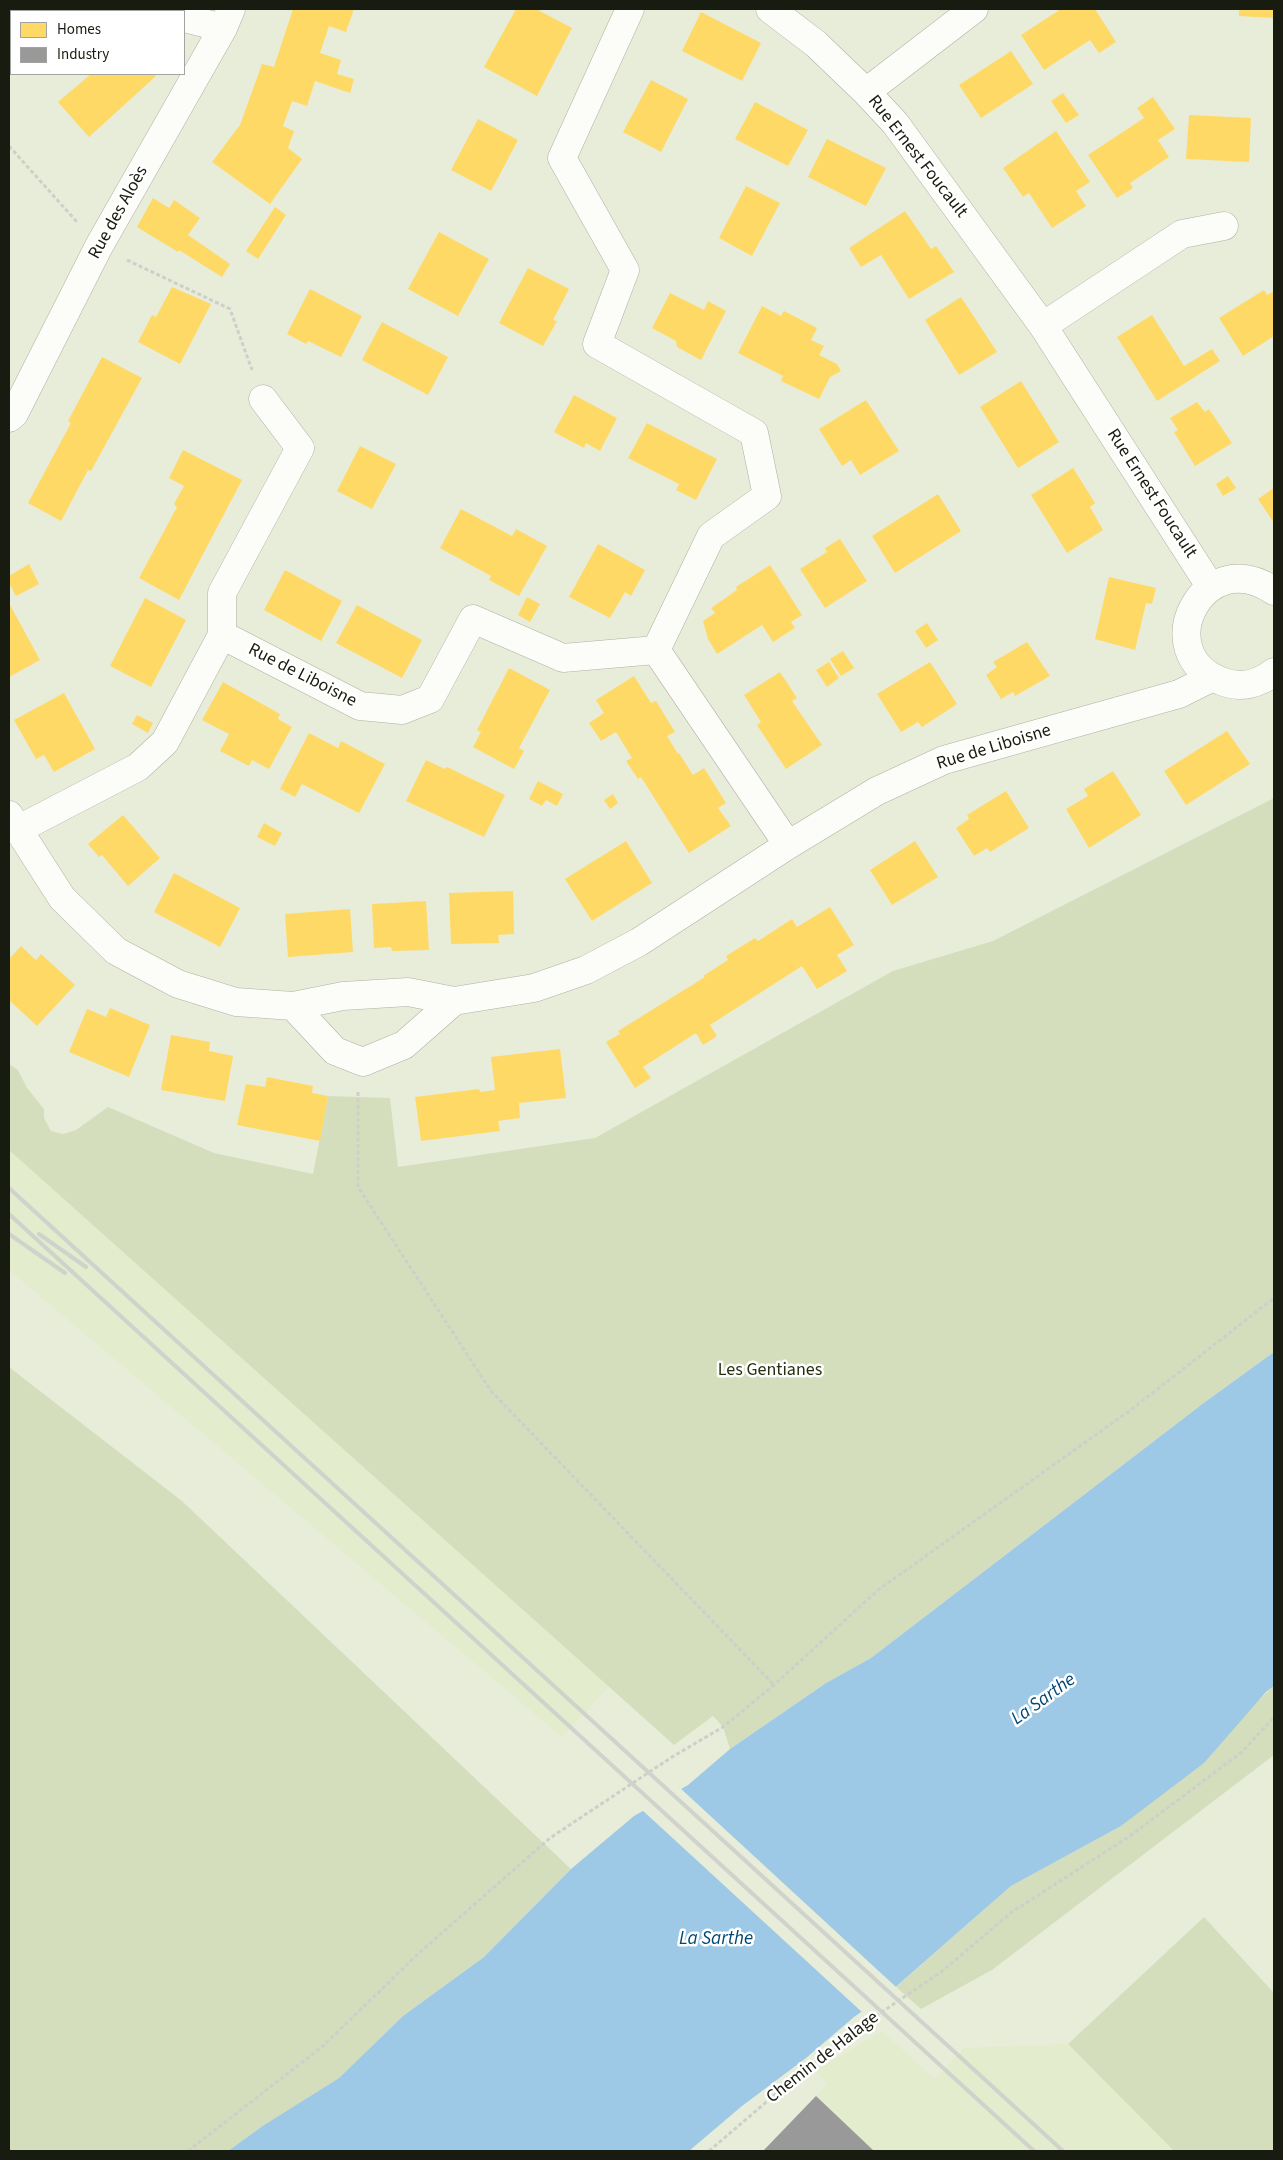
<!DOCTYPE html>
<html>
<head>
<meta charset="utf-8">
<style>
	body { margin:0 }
	#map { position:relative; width:1283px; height:2160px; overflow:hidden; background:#e8edda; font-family:"Source Sans 3",sans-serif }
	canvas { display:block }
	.frame { position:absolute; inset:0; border:10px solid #181b0f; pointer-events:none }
	.legend { position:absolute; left:10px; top:10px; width:175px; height:65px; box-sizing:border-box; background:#fff; border:1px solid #a3a49f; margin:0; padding:6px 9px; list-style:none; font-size:15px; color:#181b0f }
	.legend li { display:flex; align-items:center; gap:10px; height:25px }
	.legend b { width:25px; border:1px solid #a3a49f }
</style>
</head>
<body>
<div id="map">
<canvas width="1283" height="2160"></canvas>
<div class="frame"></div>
<ul class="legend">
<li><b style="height:14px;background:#ffd966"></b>Homes</li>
<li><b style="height:14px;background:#999"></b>Industry</li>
</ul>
</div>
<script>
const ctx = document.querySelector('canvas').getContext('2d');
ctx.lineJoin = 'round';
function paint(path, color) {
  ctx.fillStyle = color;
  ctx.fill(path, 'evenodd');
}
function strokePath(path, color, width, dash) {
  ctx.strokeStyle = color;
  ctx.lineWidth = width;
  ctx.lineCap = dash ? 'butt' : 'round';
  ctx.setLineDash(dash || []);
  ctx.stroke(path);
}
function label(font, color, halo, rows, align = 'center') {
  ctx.font = font + ' "Source Sans 3",sans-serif';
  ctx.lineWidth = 5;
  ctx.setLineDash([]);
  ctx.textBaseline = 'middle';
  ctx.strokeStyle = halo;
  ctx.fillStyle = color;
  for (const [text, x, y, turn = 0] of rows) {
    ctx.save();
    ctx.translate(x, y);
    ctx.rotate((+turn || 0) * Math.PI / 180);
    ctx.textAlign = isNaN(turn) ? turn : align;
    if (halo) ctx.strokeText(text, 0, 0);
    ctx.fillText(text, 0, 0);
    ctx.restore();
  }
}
paint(new Path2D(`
	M9,1150L609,1687L562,1737L9,1270Z
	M882,2031L935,2079L964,2048L1068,2044L1174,2151H763L828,2083L815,2071Z`), '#e3eccc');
paint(new Path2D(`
	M1274,798V1352L1205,1402L871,1658L826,1683L730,1749L723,1727L713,1716L674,1745L9,1150V1064L18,1070L27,1088L44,1109V1118L51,1131L63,1134L76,1130L108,1107L214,1153L313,1174L328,1096L390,1098L398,1167L595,1138L893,971L993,941Z
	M9,1367L182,1501L571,1869L484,1957L403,2016L339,2078L264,2125L228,2151H9Z
	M1274,1686V1755L992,1970L921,2009L896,1987L1011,1886L1121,1826Z
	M1204,1917L1274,1993V2151H1174L1068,2044Z`), '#d4debd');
paint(new Path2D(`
	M1274,1352V1686L1266,1692L1204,1763L1121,1826L1011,1886L891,1991L854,2017L806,2058L742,2106L689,2151H228L264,2125L339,2078L403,2016L484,1957L571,1869L634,1816L688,1785L730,1749L826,1683L871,1658L1205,1402Z`), '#9ec9e6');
paint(new Path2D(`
	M679,1787L896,1987L898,1988L863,2013L641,1809Z`), '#e8edda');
paint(new Path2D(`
	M21,9H59L62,11H18Z
	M293,9H354L346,32L329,26L320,53L341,60L337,74L354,79L350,93L315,81L307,106L292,101L283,126L294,131L288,148L302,159L270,204L212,162L240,125L262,64L274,67Z
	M516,9H536L572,28L537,96L484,67Z
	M1061,9H1095L1116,42L1099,53L1090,40L1044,70L1021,35Z
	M1239,9H1274V18L1239,16Z
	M701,12L761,43L742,81L682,51Z
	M1011,51L1033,84L981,118L959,85Z
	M91,74H154L156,76L89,137L58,102Z
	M651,80L688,99L661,152L623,132Z
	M1063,93L1079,115L1066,123L1051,101Z
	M1153,97L1175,129L1158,140L1169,157L1130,183L1133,188L1117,198L1088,155L1144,118L1137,108Z
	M755,102L808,130L788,166L735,139Z
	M1189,115L1251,118L1249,162L1186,159Z
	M478,119L518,140L491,191L451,170Z
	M1056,131L1090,182L1076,191L1086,206L1052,228L1029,193L1023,197L1003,168Z
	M827,139L886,168L866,206L808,177Z
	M746,186L780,203L752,256L719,238Z
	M153,198L169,208L174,200L200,218L188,235L230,264L222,277L179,250L178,252L137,227Z
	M275,207L286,215L258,259L246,251Z
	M905,211L931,249L936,246L954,272L909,299L881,255L861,267L849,248Z
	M439,232L489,259L458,316L408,289Z
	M528,268L569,289L553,320L557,321L543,346L499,323Z
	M172,287L211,304L180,364L138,342L152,315L156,317Z
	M310,289L362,316L341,357L308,341L306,344L287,334Z
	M1264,290L1267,295L1274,291V336L1243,356L1219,318Z
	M670,293L704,310L708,301L726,311L701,360L677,347L676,341L652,328Z
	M961,297L997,352L959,375L925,320Z
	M762,306L781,316L784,311L817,328L811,340L824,346L819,355L837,364L841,371L830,377L819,399L781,381L783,376L738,353Z
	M1152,315L1184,366L1212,349L1220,361L1157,401L1117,337Z
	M382,322L448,357L428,395L362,360Z
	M102,357L142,378L91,471L88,470L61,521L28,503L71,423L68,421Z
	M1021,381L1059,442L1018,468L980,407Z
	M574,395L617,418L600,451L586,443L584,448L554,432Z
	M866,400L899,451L860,475L851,460L842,466L819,429Z
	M1197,402L1205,412L1209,409L1232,443L1195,466L1174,432L1178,430L1170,418Z
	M647,423L717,459L696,500L676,490L679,484L628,458Z
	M360,446L396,464L372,509L337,491Z
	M183,450L242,480L179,600L139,578L177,507L174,504L184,486L169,478Z
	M1073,468L1095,503L1090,507L1103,530L1067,553L1031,495Z
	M1228,476L1236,488L1223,496L1216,484Z
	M1274,488V523L1258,499Z
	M938,494L961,531L895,573L872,536Z
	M461,509L512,536L516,529L547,546L519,596L489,580L491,576L440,548Z
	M840,539L867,581L825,608L800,569L827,552L825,548Z
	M598,544L645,570L631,596L625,592L610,618L569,597Z
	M29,564L39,584L16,596L9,583V576Z
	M770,565L802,615L791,622L795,628L773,642L762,625L717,654L708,639L703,621L715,613L711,608L737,590L736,587Z
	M285,570L342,601L321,641L264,610Z
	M1109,577L1156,588L1152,604L1146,603L1135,650L1095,639Z
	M527,597L540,604L530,622L518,615Z
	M145,598L186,620L151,687L110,666Z
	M10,605L40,660L9,677V606Z
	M357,605L422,640L402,678L336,643Z
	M927,623L938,640L926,648L915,631Z
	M1027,642L1050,676L1015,696L1013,692L1001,699L986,675L997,667L993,662Z
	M843,651L854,668L841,676L830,659Z
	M829,662L839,678L827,687L816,670Z
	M930,662L957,704L922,727L918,722L901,732L877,694Z
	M509,668L550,690L519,748L524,751L514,769L473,747L481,732L477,730Z
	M780,672L797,698L792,701L822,745L786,769L757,725L761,722L744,695Z
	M634,676L651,703L656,701L675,732L667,736L678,754L679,753L693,775L704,768L726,803L718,808L731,826L689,853L641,777L638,779L626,761L632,758L616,732L601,741L589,723L604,713L596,700Z
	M223,682L280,714L278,719L292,727L269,769L252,760L249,766L220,751L229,734L202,720Z
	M64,693L95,749L54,772L44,755L36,759L14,720Z
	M137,715L153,723L148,733L132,724Z
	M1227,731L1250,764L1186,805L1164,771Z
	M309,733L338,748L341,741L385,764L359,813L302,784L295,797L280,789Z
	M426,760L445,769L447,767L505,795L484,837L406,801Z
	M1113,771L1141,815L1089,848L1066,809L1088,796L1084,789Z
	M538,781L563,794L557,806L546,800L542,806L529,799Z
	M1006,791L1029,828L990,852L987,848L974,856L956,828L969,819L967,815Z
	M613,794L618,803L610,809L604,800Z
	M123,815L160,858L128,886L102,855L99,857L88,844Z
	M264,823L282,833L275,846L257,837Z
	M626,841L652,883L592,921L565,879Z
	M915,841L938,877L892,905L870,870Z
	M174,873L240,908L220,947L154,912Z
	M513,891L514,934L498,935L499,943L451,944L449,893Z
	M426,901L429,950L392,951L391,947L374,948L372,904Z
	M830,907L854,945L837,955L847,971L817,989L802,966L710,1025L717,1036L703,1045L696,1033L643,1067L651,1078L635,1088L606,1042L620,1034L618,1031L705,977L703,976L728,960L726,956L755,938L758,941L792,919L797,927Z
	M350,909L353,952L288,957L285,914Z
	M21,946L36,960L41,954L75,985L37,1026L9,1000V959Z
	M110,1008L150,1025L129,1077L69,1052L87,1009L106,1017Z
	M171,1035L210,1042L209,1051L233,1056L225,1101L161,1090Z
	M560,1049L566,1098L519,1103L520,1118L498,1121L500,1131L421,1141L415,1097L479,1089L480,1092L495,1090L491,1057Z
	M267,1077L313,1086L312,1093L328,1096L320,1141L237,1125L246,1084L265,1087Z`), '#ffd966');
paint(new Path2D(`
	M816,2096L874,2151H763Z`), '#999');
const street = new Path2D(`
	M149,9L158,11
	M630,9L562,158L625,270L597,344L754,433L767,496L711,536L656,650L788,845
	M770,9L816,44L866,92L895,123L1043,326L1210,586
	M184,18L223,28
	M866,92L974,9
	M1043,326L1182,234L1224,226
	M9,418L14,414L99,246L223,28L231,9
	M1274,591C1203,542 1148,653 1221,681C1240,689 1259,684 1274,672
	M222,635L360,706L402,710L430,699L473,619L563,658L656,650
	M9,815L62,898L116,951L178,984L236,1002L293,1006L343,996L408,992L454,1001L534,988L586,970L639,942L788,845L877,791L944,760L1179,694L1211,678
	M17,830L138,767L165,742L222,635V593L300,448L263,399
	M293,1006L335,1051L363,1062L404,1045L454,1001`);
strokePath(street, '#adb1a2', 29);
strokePath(new Path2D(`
	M9,146L77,222
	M127,260L230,309L252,370
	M358,1092V1187L491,1391L774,1685
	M188,2151L323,2046L419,1953L550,1838L672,1757L723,1727L774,1685L878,1590L1132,1409L1274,1298
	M709,2151L799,2074L870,2020L941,1972L1012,1912L1130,1836L1242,1752L1274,1717`), '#cecfc9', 3, [4, 2.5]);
strokePath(street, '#fcfcf9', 28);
strokePath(new Path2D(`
	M9,1188L1063,2151
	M9,1214L1034,2151
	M9,1234L65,1273
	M39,1234L86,1267`), '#d0d2cc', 4);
label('18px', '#181b0f', '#fff', [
	["Rue Ernest Foucault",917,157,52],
	["Rue des Aloès",119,213,-61],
	["Rue Ernest Foucault",1151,494,57],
	["Rue de Liboisne",302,676,27],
	["Rue de Liboisne",994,748,-17],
	["Chemin de Halage",823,2058,-38]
]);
label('18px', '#282f11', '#fff', [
	["Les Gentianes",770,1371]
]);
label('italic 19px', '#004775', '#fff', [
	["La Sarthe",1044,1700,-36],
	["La Sarthe",716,1940]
]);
</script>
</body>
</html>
